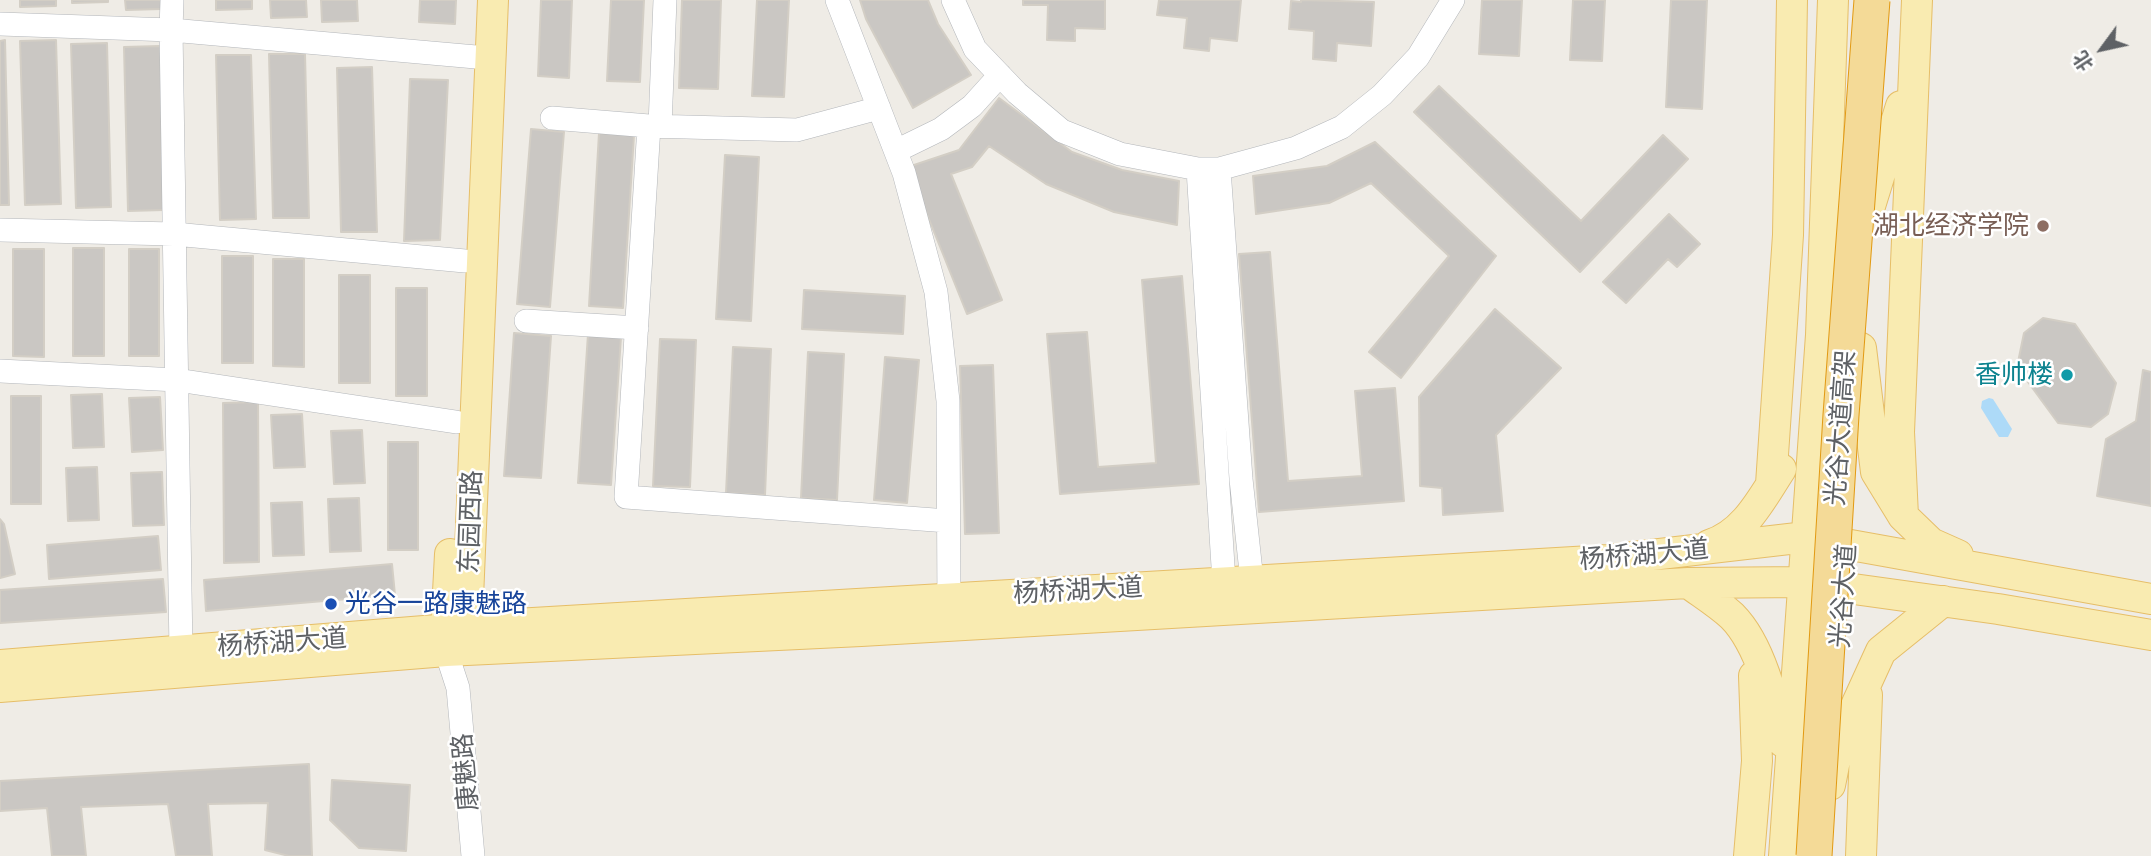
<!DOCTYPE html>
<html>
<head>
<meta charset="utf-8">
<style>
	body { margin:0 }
	#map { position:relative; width:2151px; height:856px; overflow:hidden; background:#efece6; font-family:"Alegreya Sans","Noto Sans SC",sans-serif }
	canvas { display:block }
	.north { position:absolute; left:2067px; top:14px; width:70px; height:70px; -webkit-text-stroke:5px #fff; paint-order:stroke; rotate:237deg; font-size:19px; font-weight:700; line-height:28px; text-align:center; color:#5e6165 }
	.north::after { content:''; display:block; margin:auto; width:24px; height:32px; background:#5e6165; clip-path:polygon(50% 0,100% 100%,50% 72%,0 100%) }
</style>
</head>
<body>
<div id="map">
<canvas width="2151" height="856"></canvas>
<div class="north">北</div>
</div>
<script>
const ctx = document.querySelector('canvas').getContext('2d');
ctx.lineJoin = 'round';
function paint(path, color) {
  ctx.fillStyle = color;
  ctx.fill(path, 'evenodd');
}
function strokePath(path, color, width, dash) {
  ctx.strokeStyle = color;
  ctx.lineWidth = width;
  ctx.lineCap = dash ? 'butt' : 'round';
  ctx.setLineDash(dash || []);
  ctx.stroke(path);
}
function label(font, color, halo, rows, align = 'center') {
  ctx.font = font + ' "Alegreya Sans","Noto Sans SC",sans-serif';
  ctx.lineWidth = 5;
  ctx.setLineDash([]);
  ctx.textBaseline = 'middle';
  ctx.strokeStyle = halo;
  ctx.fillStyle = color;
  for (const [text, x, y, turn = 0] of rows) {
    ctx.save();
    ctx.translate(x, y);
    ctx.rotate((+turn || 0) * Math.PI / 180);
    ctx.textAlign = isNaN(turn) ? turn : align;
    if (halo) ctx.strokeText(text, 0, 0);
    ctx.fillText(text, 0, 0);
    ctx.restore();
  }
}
paint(new Path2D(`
	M1989,398L1993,399L2012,429L2008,437H1999L1981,408L1982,401Z`), '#addaf8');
const building = new Path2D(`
	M20,0H56V6L20,7Z
	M72,0H108V2L72,3Z
	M125,0H161V9L126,10Z
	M216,0H252V9L216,10Z
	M270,0H306L307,17L271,18Z
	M321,0H357L358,21L322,22Z
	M420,0H456L455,24L419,22Z
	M541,0H572L569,78L538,76Z
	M611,0H644L640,82L607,81Z
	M682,0H721L718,89L679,88Z
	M757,0H789L784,97L752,96Z
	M860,0H928L938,24L971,75L913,108L866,19Z
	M1023,0H1105V29L1075,28V41L1047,40L1048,5H1023Z
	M1159,0H1241L1237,41L1210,38L1209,51L1184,48L1187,18L1157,15Z
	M1301,0L1374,2L1371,46L1337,43L1336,61L1313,59L1314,31L1289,29L1291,1L1301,2Z
	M1482,0H1522L1519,56L1479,54Z
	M1573,0H1605L1602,61L1570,60Z
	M1671,0H1707L1702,109L1666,107Z
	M5,40L9,205H0V41Z
	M56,40L61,204L25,205L20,41Z
	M107,43L111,207L76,208L71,44Z
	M160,46L164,210L128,211L124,47Z
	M269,54H305L309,218H273Z
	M216,55H251L256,219L220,220Z
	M372,67L377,232H341L337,68Z
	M410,79L448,80L440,240L404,241Z
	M1439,86L1581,221L1663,135L1688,159L1580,272L1414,112Z
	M999,98L1072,152L1122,170L1179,181L1177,225L1114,212L1046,184L989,146L972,167L951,174L1002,300L967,314L908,167L959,150Z
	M531,129L564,132L550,307L517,304Z
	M599,133L634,135L623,308L589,306Z
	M1375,142L1496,256L1401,378L1369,352L1449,256L1371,183L1329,203L1256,214L1253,176L1327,166Z
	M725,155L759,157L751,321L716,319Z
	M1669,214L1700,244L1677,267L1668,259L1626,303L1603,282Z
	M73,248H104V356H73Z
	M13,249H44V357L13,356Z
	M129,249H159V356H129Z
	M1270,252L1288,481L1362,476L1355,391L1395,388L1404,501L1259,512L1239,254Z
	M222,256H253V363H222Z
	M273,259H304V367L273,366Z
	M339,275H370V383H339Z
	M1182,276L1199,484L1060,494L1047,334L1087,332L1098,467L1156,463L1142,280Z
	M396,288H427V396H396Z
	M804,290L905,296L903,334L802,329Z
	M1495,309L1561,368L1496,435L1503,511L1443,515L1442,488L1420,486L1419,397Z
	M2043,318L2075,324L2116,383L2108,414L2091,427L2058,423L2017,367L2024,333Z
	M514,333L551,336L541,478L504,476Z
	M588,334L621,337L611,485L578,483Z
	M660,339L696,340L690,487L653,486Z
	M733,347L771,349L765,495L726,493Z
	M808,352L844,354L837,500L801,498Z
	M885,357L919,360L907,503L874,500Z
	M993,365L999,533L965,534L960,366Z
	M2143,370L2151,372V506L2097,496L2106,439L2136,421Z
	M102,394L104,447L73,448L71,395Z
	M11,396H41V504H11Z
	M160,397L163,450L132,452L129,398Z
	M258,402L259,562L224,563L223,403Z
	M302,414L305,467L274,468L271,415Z
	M362,430L365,483L334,484L331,431Z
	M388,442H418V550H388Z
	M97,467L99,520L68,521L66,468Z
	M162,472L164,525L133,526L131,473Z
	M359,498L361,551L330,552L328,499Z
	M302,502L304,555L273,556L271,503Z
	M0,519L4,524L15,574L0,578Z
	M158,536L161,570L49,579L47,545Z
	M392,564L395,595L206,611L204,580Z
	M163,579L166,612L0,623V590Z
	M309,764L312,856H289L265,850L268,803L208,804L212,856H176L168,804L81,807L86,856H52L47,808L0,811V781Z
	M332,780L410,785L406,851L359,848L330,820Z`);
paint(building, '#cac7c3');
strokePath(building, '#d3cec5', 2);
const minor = new Path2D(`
	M172,0L171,30L181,651
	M837,0L904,173L936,292L948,401L949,613
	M953,0L975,49L1017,93L1062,131L1120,154L1198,169H1219L1296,148L1342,127L1382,95L1418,57L1453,0
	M0,24L171,30L476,57
	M552,118L649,126L797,130L879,108
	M649,126L626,497L948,521
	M660,126L665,0
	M896,151L941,129L972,106L1000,75
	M1198,169L1224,582
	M1219,169L1241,479L1252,581
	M0,230L174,234L465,261
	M526,321L637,328
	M0,371L177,380L456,422
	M446,638V651L458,688L473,856`);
const major = new Path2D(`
	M1870,206L1901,106
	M1861,348L1876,472L1903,516L1931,543L1958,555
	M1771,484L1788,235L1792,0
	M1903,516L1899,432L1917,0
	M1709,545C1745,534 1762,498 1781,469
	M1688,583C1703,594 1719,604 1732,616C1761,645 1774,703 1783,742
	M446,630L450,554
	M466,646L493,0
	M0,665L499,625L1608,560L1806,537L2151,599
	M0,687L446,651L861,631L1688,583L1803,582L1998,609L2151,635
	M1830,785L1838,745L1881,651L1943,601
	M1749,856L1757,761L1754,676
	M1784,856L1821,335L1833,0
	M1861,856L1867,695`);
strokePath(minor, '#b3b6ba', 24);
strokePath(major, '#e6be68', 32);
strokePath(minor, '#fff', 23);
strokePath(major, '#f9ebb1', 30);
const highwayBridge = new Path2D(`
	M1814,856L1841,415L1872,0`);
strokePath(highwayBridge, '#e29a13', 37, []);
strokePath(highwayBridge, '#f4da97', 35);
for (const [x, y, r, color] of [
	[2043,226,7,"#8d6e63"],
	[2067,375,7,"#0f9aa8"],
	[331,604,7,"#1a4fb4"]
]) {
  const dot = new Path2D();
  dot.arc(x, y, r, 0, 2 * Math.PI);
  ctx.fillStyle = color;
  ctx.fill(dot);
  strokePath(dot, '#fff', 2.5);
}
label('26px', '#785e54', '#fff', [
	["湖北经济学院",2029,226]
], 'right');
label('26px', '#0d838f', '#fff', [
	["香帅楼",2053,375]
], 'right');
label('26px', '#5e6165', '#fff', [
	["光谷大道高架",1841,428,-86],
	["东园西路",471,522,-88],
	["杨桥湖大道",1644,555,-5],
	["杨桥湖大道",1078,591,-3],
	["光谷大道",1844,596,-86],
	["杨桥湖大道",282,643,-4],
	["康魅路",466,772,-95]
]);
label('26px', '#164399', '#fff', [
	["光谷一路康魅路",345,604]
], 'left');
</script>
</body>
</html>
